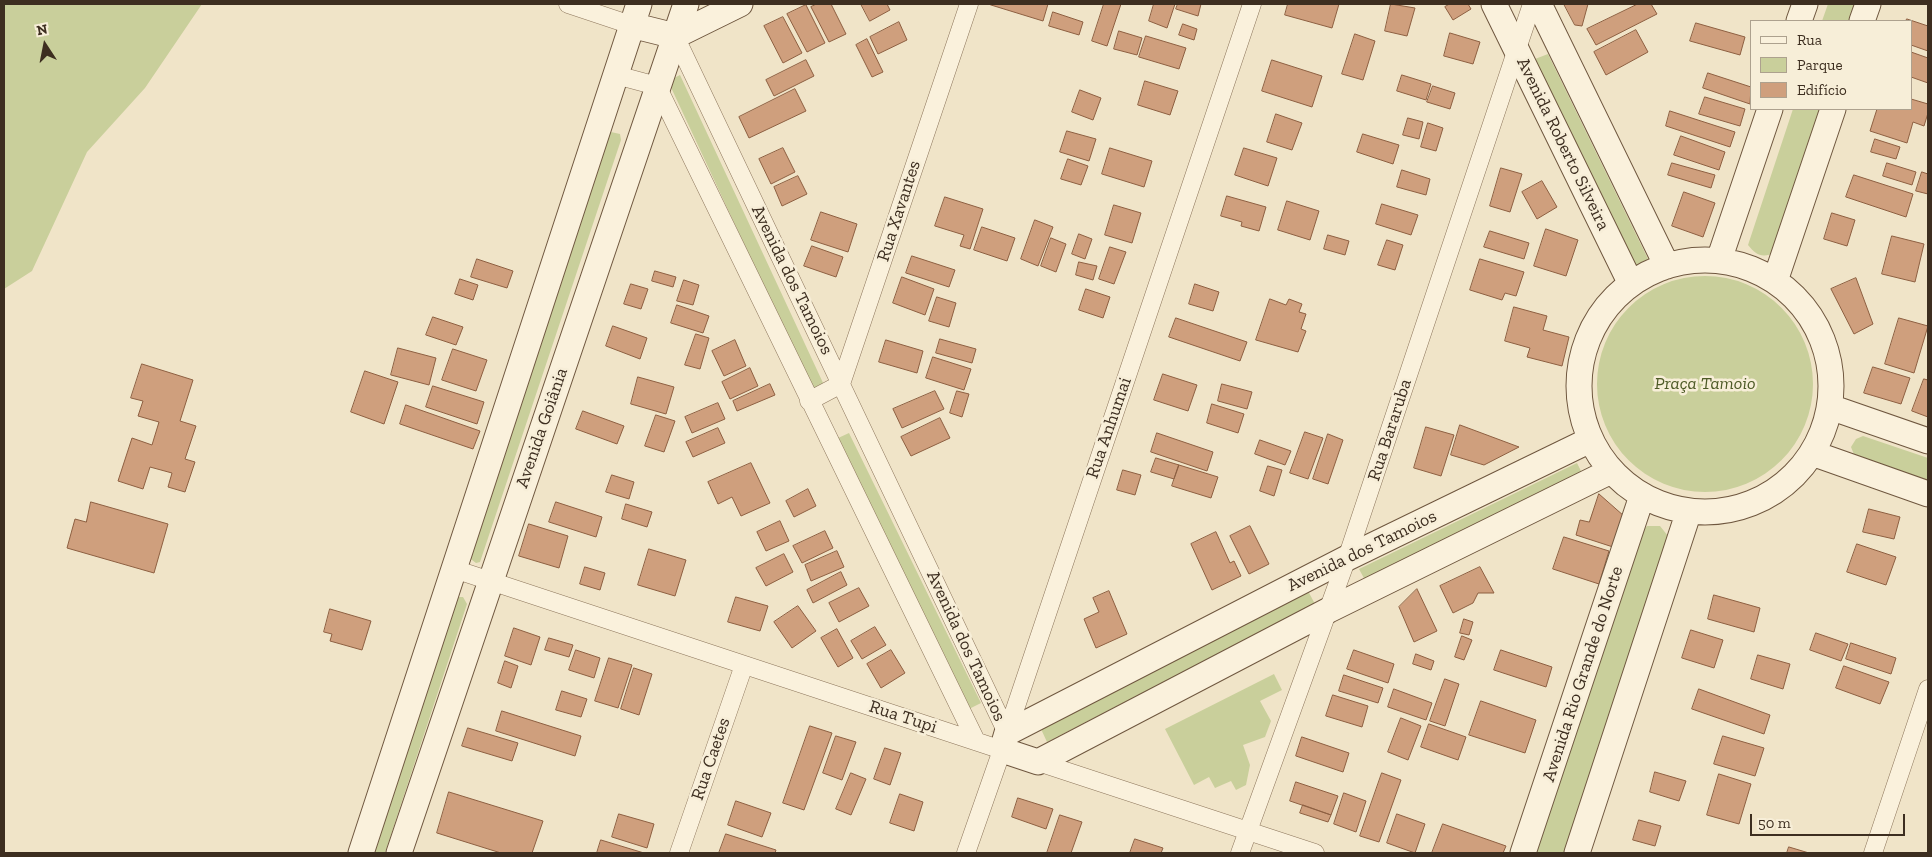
<!DOCTYPE html>
<html>
<head>
<meta charset="utf-8">
<style>
	body { margin:0 }
	#map { position:relative; width:1932px; height:857px; overflow:hidden; background:#f0e4c8; font-family:"Zilla Slab",serif }
	canvas { display:block }
	.frame { position:absolute; inset:0; border:5px solid #3d2e20; pointer-events:none }
	.legend { position:absolute; left:1750px; top:20px; width:162px; height:90px; box-sizing:border-box; background:#f7eed8; border:1px solid #ada18e; margin:0; padding:6px 9px; list-style:none; font-size:15px; color:#3d2e20 }
	.legend li { display:flex; align-items:center; gap:10px; height:25px }
	.legend b { width:25px; border:1px solid #ada18e }
	.north { position:absolute; left:20px; top:20px; width:50px; height:50px; -webkit-text-stroke:4px #f7eed8; paint-order:stroke; rotate:349deg; font-size:14px; font-weight:700; line-height:20px; text-align:center; color:#3d2e20 }
	.north::after { content:''; display:block; margin:auto; width:18px; height:22px; background:#3d2e20; clip-path:polygon(50% 0,100% 100%,50% 72%,0 100%) }
	.scale { position:absolute; left:1750px; top:814px; width:155px; height:22px; box-sizing:border-box; border:2px solid #3d2e20; border-top:0; padding-left:6px; font-size:15px; line-height:18px; white-space:nowrap; color:#3d2e20; -webkit-text-stroke:4px #f7eed8; paint-order:stroke }
</style>
</head>
<body>
<div id="map">
<canvas width="1932" height="857"></canvas>
<div class="frame"></div>
<ul class="legend">
<li><b style="height:6px;background:#faf1dc"></b>Rua</li>
<li><b style="height:14px;background:#c9cf9b"></b>Parque</li>
<li><b style="height:14px;background:#cf9f7d"></b>Edifício</li>
</ul>
<div class="north">N</div>
<div class="scale">50 m</div>
</div>
<script>
const ctx = document.querySelector('canvas').getContext('2d');
ctx.lineJoin = 'round';
function paint(path, color) {
  ctx.fillStyle = color;
  ctx.fill(path, 'evenodd');
}
function strokePath(path, color, width, dash) {
  ctx.strokeStyle = color;
  ctx.lineWidth = width;
  ctx.lineCap = dash ? 'butt' : 'round';
  ctx.setLineDash(dash || []);
  ctx.stroke(path);
}
function label(font, color, halo, rows, align = 'center') {
  ctx.font = font + ' "Zilla Slab",serif';
  ctx.lineWidth = 5;
  ctx.setLineDash([]);
  ctx.textBaseline = 'middle';
  ctx.strokeStyle = halo;
  ctx.fillStyle = color;
  for (const [text, x, y, turn = 0] of rows) {
    ctx.save();
    ctx.translate(x, y);
    ctx.rotate((+turn || 0) * Math.PI / 180);
    ctx.textAlign = isNaN(turn) ? turn : align;
    if (halo) ctx.strokeText(text, 0, 0);
    ctx.fillText(text, 0, 0);
    ctx.restore();
  }
}
paint(new Path2D(`
	M4,4H202L145,88L87,152L32,271L4,289Z
	M1828,4H1859L1853,21H1822Z
	M1548,54L1648,259L1635,266L1535,59Z
	M680,75L824,385L812,390L668,81Z
	M1793,109H1824L1775,252C1763,259 1756,255 1748,245Z
	M611,132L620,134L621,140L480,562L476,563L468,557L608,134Z
	M1597 384a108 108 0 1 1 216 0a108 108 0 1 1-216 0Z
	M849,433L981,703L969,709L836,439Z
	M1863,436L1928,458V484L1855,457L1851,447L1856,439Z
	M1577,463L1583,475L1366,582L1359,569Z
	M1647,526H1660L1672,541L1564,853H1531L1639,535Z
	M1308,591L1315,604L1047,742L1041,729Z
	M458,597H463L467,604L385,853H369Z
	M1274,674L1282,690L1260,701L1271,721L1265,737L1243,745L1250,765L1246,785L1236,790L1231,781L1215,788L1209,777L1194,785L1165,729Z`), '#c9cf9b');
const building = new Path2D(`
	M817,4H831L846,34L829,42L811,7Z
	M861,4H887L890,10L870,21Z
	M992,4H1048L1043,21L991,5Z
	M1104,4H1121L1107,46L1092,41Z
	M1154,4H1175L1167,28L1149,21Z
	M1178,4H1201L1198,16L1176,9Z
	M1288,4H1339L1332,28L1285,15Z
	M1391,4L1415,8L1407,36L1385,31Z
	M1450,4H1468L1471,9L1453,20L1445,7Z
	M1564,4H1588L1582,26L1575,25Z
	M1638,4H1651L1657,14L1596,45L1587,29Z
	M806,5L825,43L807,52L787,14Z
	M1053,12L1083,22L1079,35L1049,26Z
	M783,17L802,53L783,63L764,26Z
	M1907,19L1928,26V51L1911,45V21H1906Z
	M899,22L907,40L878,54L870,37Z
	M1696,23L1745,37L1740,55L1690,41Z
	M1183,24L1197,29L1194,40L1179,35Z
	M1636,30L1648,52L1606,75L1594,52Z
	M1119,31L1142,38L1137,55L1114,49Z
	M1450,33L1480,42L1473,64L1444,56Z
	M1355,34L1375,41L1363,80L1342,74Z
	M1146,36L1186,48L1179,69L1139,57Z
	M867,39L883,72L872,77L856,45Z
	M1911,52L1928,58V83L1911,77Z
	M806,60L814,76L774,96L766,80Z
	M1272,60L1322,76L1312,107L1262,91Z
	M1708,73L1751,87L1750,104L1703,88Z
	M1402,75L1431,84L1426,100L1397,91Z
	M1145,81L1178,91L1170,115L1138,105Z
	M1433,86L1455,93L1450,109L1427,102Z
	M795,89L806,111L749,138L739,117Z
	M1080,90L1101,98L1093,120L1072,112Z
	M1705,97L1745,109L1740,126L1699,114Z
	M1911,99L1928,104V113L1924,126L1913,122L1907,143L1870,131L1877,109H1911Z
	M1670,111L1735,132L1730,147L1666,126Z
	M1276,114L1302,123L1292,150L1267,142Z
	M1408,118L1423,122L1419,139L1403,135Z
	M1428,123L1443,128L1436,151L1421,147Z
	M1067,131L1096,139L1089,161L1060,152Z
	M1363,134L1399,145L1393,164L1357,152Z
	M1681,136L1725,152L1719,170L1674,155Z
	M1875,139L1900,147L1896,159L1871,152Z
	M783,148L795,172L771,184L759,159Z
	M1110,148L1152,161L1144,187L1102,174Z
	M1244,148L1277,158L1268,186L1235,175Z
	M1068,159L1088,166L1081,185L1061,179Z
	M1672,163L1715,175L1711,188L1668,175Z
	M1887,163L1916,172L1912,185L1883,176Z
	M1501,168L1522,174L1510,212L1490,206Z
	M1402,170L1430,179L1426,195L1397,187Z
	M1922,172L1928,174V194L1916,191Z
	M1854,175L1913,194L1906,217L1846,197Z
	M798,176L807,194L782,206L774,187Z
	M1542,181L1557,207L1537,219L1522,192Z
	M1684,192L1715,203L1703,237L1672,226Z
	M1227,196L1266,207L1259,231L1241,226L1242,222L1221,216Z
	M945,197L983,209L970,249L960,246L964,235L935,226Z
	M1287,201L1319,211L1310,240L1278,230Z
	M1382,204L1418,215L1411,235L1376,224Z
	M1114,205L1141,213L1132,243L1105,235Z
	M821,212L857,224L848,252L811,240Z
	M1832,213L1855,220L1847,246L1824,239Z
	M1035,220L1053,227L1038,266L1021,259Z
	M982,227L1015,238L1007,261L974,250Z
	M1546,229L1578,240L1566,276L1534,266Z
	M1490,231L1529,243L1524,259L1484,247Z
	M1079,234L1092,239L1085,259L1072,254Z
	M1328,235L1349,241L1345,255L1324,249Z
	M1892,236L1924,244L1915,282L1882,274Z
	M1051,238L1066,244L1056,272L1041,266Z
	M1387,240L1403,245L1395,270L1378,265Z
	M812,246L843,257L836,277L804,266Z
	M1110,247L1126,252L1114,284L1099,279Z
	M912,256L955,270L949,287L906,273Z
	M477,259L513,271L507,288L471,277Z
	M1480,259L1524,272L1516,296L1505,293L1502,300L1470,290Z
	M1079,262L1097,266L1093,280L1076,275Z
	M655,271L676,277L673,287L652,281Z
	M902,277L934,289L925,315L893,303Z
	M1856,278L1873,324L1854,334L1831,289Z
	M460,279L478,285L473,300L455,294Z
	M684,280L699,285L693,305L677,301Z
	M631,284L648,289L641,309L624,304Z
	M1195,284L1219,292L1213,311L1189,304Z
	M1086,289L1110,297L1103,318L1079,310Z
	M937,297L956,303L949,327L929,321Z
	M1270,299L1286,305L1289,299L1302,304L1299,312L1306,314L1301,329L1306,331L1298,352L1256,340Z
	M677,305L709,316L703,333L671,323Z
	M1514,307L1547,316L1543,330L1569,337L1562,366L1527,357L1530,348L1505,341Z
	M433,317L463,327L456,345L426,335Z
	M1176,318L1247,342L1240,361L1169,337Z
	M1899,318L1928,326L1914,373L1885,364Z
	M613,326L647,338L640,359L606,346Z
	M696,334L709,338L700,369L685,365Z
	M940,339L976,349L972,363L936,353Z
	M735,340L746,366L724,376L712,351Z
	M886,340L923,351L917,373L879,362Z
	M398,348L436,358L429,385L391,375Z
	M453,349L487,360L476,391L442,380Z
	M933,357L971,369L964,390L926,378Z
	M142,364L193,380L180,421L196,426L185,459L195,462L185,492L168,487L172,473L150,467L143,489L118,481L132,438L152,445L159,422L138,416L143,401L131,398Z
	M1873,367L1910,378L1901,404L1864,393Z
	M750,368L758,386L730,399L722,382Z
	M365,371L398,382L384,424L351,412Z
	M1163,374L1197,385L1188,411L1154,400Z
	M638,377L674,387L666,414L631,404Z
	M1924,379L1928,380V417L1912,411Z
	M770,384L775,395L737,411L733,401Z
	M1222,384L1252,392L1247,409L1218,401Z
	M433,386L484,402L477,424L426,407Z
	M935,391L944,409L902,428L893,409Z
	M957,391L969,394L962,417L950,413Z
	M718,403L725,419L692,433L685,417Z
	M1212,404L1244,414L1238,433L1207,423Z
	M406,405L480,431L473,449L400,424Z
	M583,411L624,426L617,444L576,429Z
	M656,415L675,421L664,452L645,446Z
	M940,418L950,438L911,456L901,437Z
	M1460,425L1519,447L1484,465L1451,455Z
	M1426,427L1454,435L1441,476L1414,468Z
	M718,428L725,443L693,457L686,442Z
	M1305,432L1323,438L1308,479L1290,473Z
	M1157,433L1213,452L1207,471L1151,452Z
	M1328,434L1343,440L1328,484L1313,479Z
	M1260,440L1291,451L1285,465L1255,454Z
	M1156,458L1179,465L1174,479L1151,472Z
	M751,463L770,503L741,516L732,497L718,504L708,482Z
	M1179,465L1218,477L1211,498L1172,486Z
	M1268,466L1282,470L1274,496L1260,491Z
	M1123,470L1141,475L1135,495L1117,490Z
	M612,475L634,482L629,499L606,492Z
	M808,489L816,506L794,517L786,501Z
	M1599,494L1624,516L1613,547L1576,535L1580,520L1589,522Z
	M91,502L168,524L154,573L67,548L75,519L86,522Z
	M556,502L602,517L596,537L549,522Z
	M626,504L652,512L647,527L622,519Z
	M1869,509L1900,517L1894,539L1863,532Z
	M780,521L789,541L766,551L757,532Z
	M529,524L568,536L559,568L519,556Z
	M1250,526L1269,564L1249,574L1230,536Z
	M825,531L833,548L802,563L793,546Z
	M1216,532L1230,563L1234,561L1241,576L1212,590L1191,544Z
	M1564,537L1609,551L1599,584L1553,569Z
	M1857,544L1896,557L1886,585L1847,572Z
	M649,549L686,560L675,596L638,585Z
	M837,551L844,567L811,581L805,565Z
	M784,554L793,572L766,586L756,568Z
	M585,567L605,573L600,590L580,584Z
	M1480,567L1494,593H1478L1473,603L1453,613L1440,586Z
	M841,572L847,585L813,603L807,590Z
	M859,588L869,606L839,622L829,603Z
	M1417,589L1437,631L1414,642L1399,607Z
	M1109,591L1127,634L1096,648L1084,619L1099,612L1093,598Z
	M1714,595L1760,608L1754,632L1708,619Z
	M736,597L768,606L760,631L728,622Z
	M798,606L816,631L792,648L774,622Z
	M330,609L371,621L362,650L330,641L332,634L324,632Z
	M1464,619L1473,622L1469,635L1460,633Z
	M875,627L886,645L862,659L851,641Z
	M514,628L540,637L531,665L505,656Z
	M837,629L853,658L838,667L821,638Z
	M1691,630L1723,640L1714,668L1682,658Z
	M1816,633L1848,644L1841,661L1810,650Z
	M1462,636L1472,640L1464,660L1455,657Z
	M549,638L573,645L569,657L545,650Z
	M1851,643L1896,658L1891,674L1846,659Z
	M576,650L600,658L594,678L569,670Z
	M891,650L905,673L881,688L867,664Z
	M1354,650L1394,664L1388,683L1347,669Z
	M1501,650L1552,667L1546,687L1494,670Z
	M1416,654L1434,661L1431,670L1413,664Z
	M1758,655L1790,664L1783,689L1751,679Z
	M609,658L632,665L618,708L595,701Z
	M505,661L518,666L511,688L498,683Z
	M1844,666L1889,682L1880,704L1836,688Z
	M634,668L652,674L639,715L621,709Z
	M1344,675L1383,688L1378,703L1339,691Z
	M1445,679L1459,684L1445,726L1430,721Z
	M1394,689L1432,703L1426,720L1388,707Z
	M1699,689L1770,715L1764,734L1692,709Z
	M562,691L587,699L581,717L556,710Z
	M1333,695L1368,706L1362,727L1326,716Z
	M1481,701L1536,720L1525,753L1469,735Z
	M502,711L581,736L575,756L496,731Z
	M1401,718L1421,726L1408,760L1388,752Z
	M1429,724L1466,737L1458,760L1421,747Z
	M810,726L832,733L804,810L783,803Z
	M468,728L518,743L512,761L462,746Z
	M836,736L856,742L842,780L823,773Z
	M1723,736L1764,748L1755,776L1714,764Z
	M1302,737L1349,753L1343,772L1296,756Z
	M885,748L901,753L890,785L874,779Z
	M1655,772L1686,781L1679,801L1650,792Z
	M851,773L866,779L851,815L836,809Z
	M1382,773L1401,780L1379,842L1360,836Z
	M1719,774L1751,784L1739,824L1707,815Z
	M1296,782L1338,796L1331,815L1290,801Z
	M449,792L543,821L532,853H501L437,833Z
	M1344,793L1366,801L1356,832L1334,824Z
	M900,794L923,802L914,831L890,823Z
	M1018,798L1053,809L1046,829L1012,817Z
	M736,801L771,813L762,837L728,825Z
	M1303,805L1331,815L1328,822L1300,813Z
	M619,814L654,824L647,848L612,837Z
	M1397,814L1425,824L1415,853L1387,843Z
	M1060,815L1082,822L1071,853H1047Z
	M1639,820L1661,826L1655,846L1633,840Z
	M1443,824L1506,846L1503,853H1432Z
	M726,834L776,850L775,853H719Z
	M1135,839L1163,848L1161,853H1130Z
	M601,840L644,853H597Z
	M1789,847L1809,853H1787Z`);
paint(building, '#cf9f7d');
strokePath(building, '#8d5f41', 1);
const street = new Path2D(`
	M568,4L631,25
	M675,36L1007,733
	M616,75L657,86L976,741
	M809,401L841,384L969,4
	M454,569L1002,750L966,853
	M1007,733L1252,4
	M1038,762L1315,853
	M679,853L744,665
	M1240,853L1347,558L1532,4
	M1873,853L1928,689`);
const secondary = new Path2D(`
	M1494,4L1631,284
	M1539,4L1667,266
	M1799,21L1805,4
	M1862,21L1868,4
	M631,25L675,36L740,4
	M1719,260L1770,109
	M1579 386a126 126 0 1 1 252 0a126 126 0 1 1-252 0Z
	M1775,281L1833,109
	M1830,407L1928,441
	M1590,440L1347,558L1007,733L1002,750L1038,762L1329,610L1611,471
	M1812,453L1928,494
	M361,853L639,4
	M399,853L686,4
	M1523,853L1642,496
	M1577,853L1689,511`);
strokePath(street, '#8d765c', 19);
strokePath(secondary, '#6f573f', 27);
strokePath(street, '#faf1dc', 18);
strokePath(secondary, '#faf1dc', 25);
label('18px', '#3d2e20', '#f7eed8', [
	["Avenida Roberto Silveira",1563,144,64],
	["Rua Xavantes",899,211,-72],
	["Avenida dos Tamoios",792,280,64],
	["Avenida Goiânia",542,428,-71],
	["Rua Anhumai",1109,428,-71],
	["Rua Bararuba",1390,430,-72],
	["Avenida dos Tamoios",1362,551,-26],
	["Avenida dos Tamoios",966,646,65],
	["Avenida Rio Grande do Norte",1583,674,-72],
	["Rua Tupi",903,717,18],
	["Rua Caetes",711,759,-71]
]);
label('italic 18px', '#4d5a26', '#f7eed8', [
	["Praça Tamoio",1705,384]
]);
</script>
</body>
</html>
